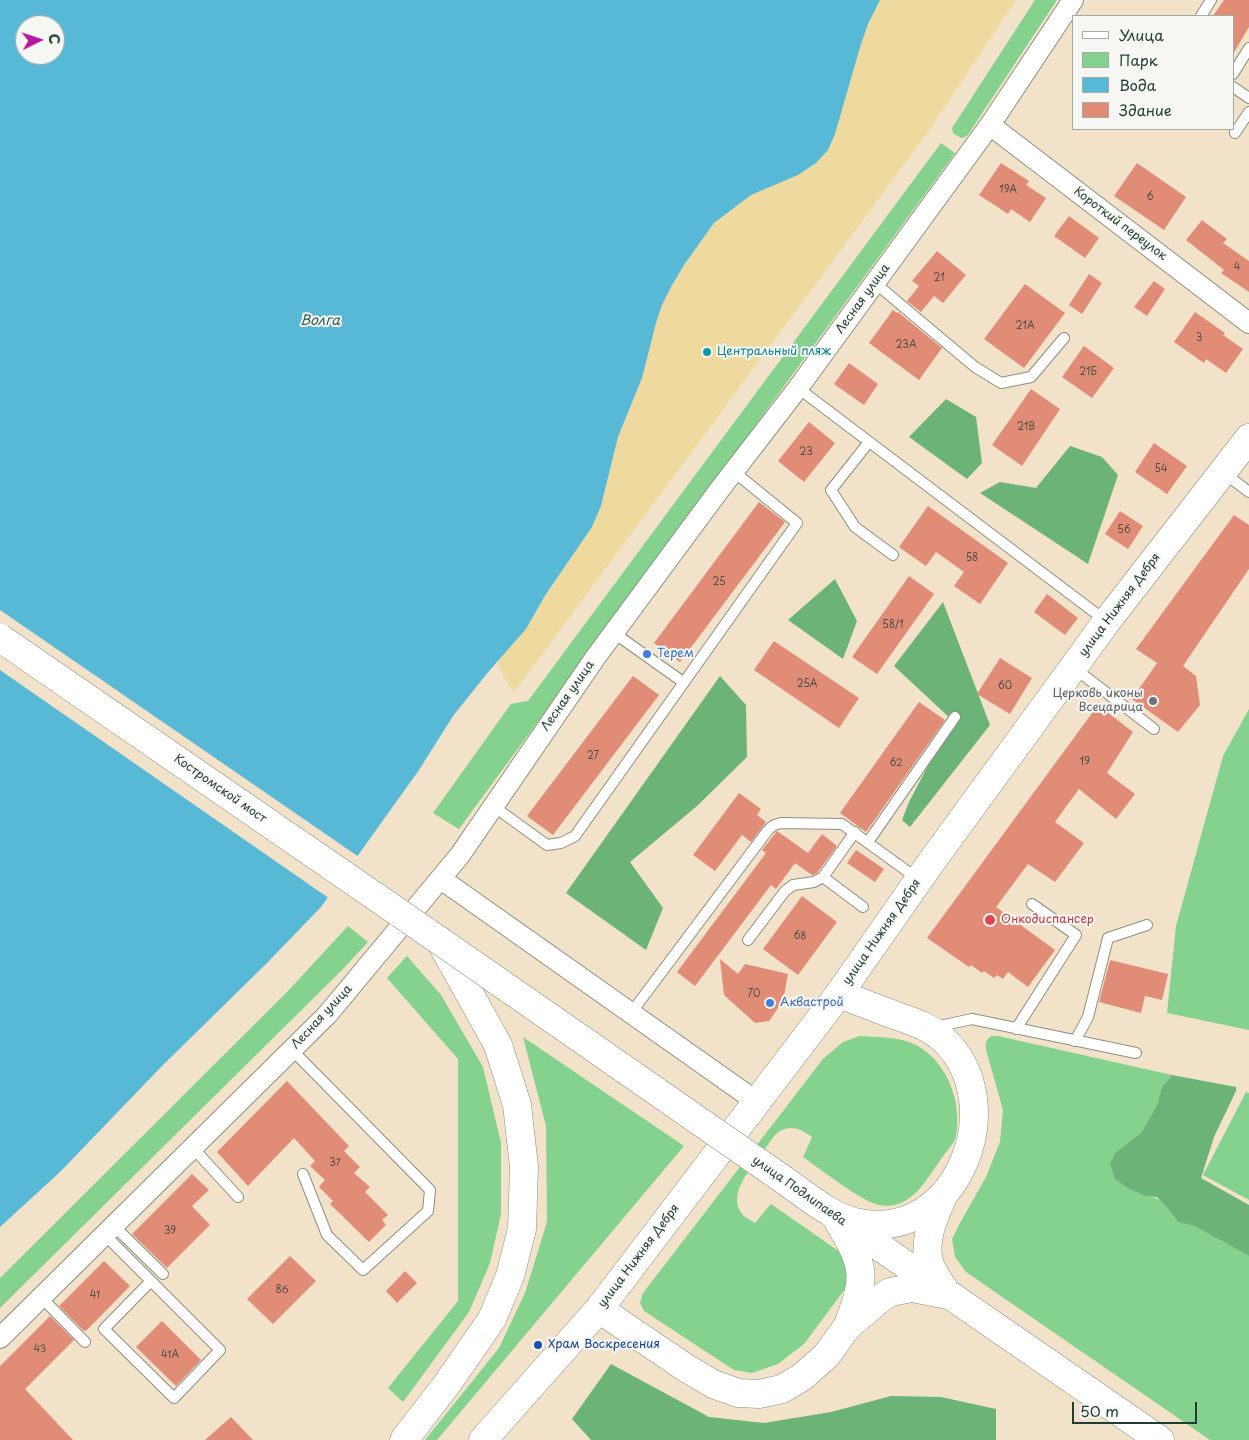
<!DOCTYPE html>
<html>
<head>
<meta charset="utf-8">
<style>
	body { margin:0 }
	#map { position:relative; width:1249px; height:1440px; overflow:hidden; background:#f3e2ca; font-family:"Playpen Sans",sans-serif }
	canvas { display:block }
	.legend { position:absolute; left:1072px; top:15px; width:162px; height:115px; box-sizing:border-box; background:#f6f6f2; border:1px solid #a0aca6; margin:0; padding:6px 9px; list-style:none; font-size:15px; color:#1f3d34 }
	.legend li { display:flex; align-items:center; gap:10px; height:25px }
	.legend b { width:25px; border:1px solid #a0aca6 }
	.north { position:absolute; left:15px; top:15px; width:50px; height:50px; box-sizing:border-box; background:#f6f6f2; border:1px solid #a0aca6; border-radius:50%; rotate:86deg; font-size:14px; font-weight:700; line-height:20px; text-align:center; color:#1f3d34 }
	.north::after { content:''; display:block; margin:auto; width:18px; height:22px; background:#b5179e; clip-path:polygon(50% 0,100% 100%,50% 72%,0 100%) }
	.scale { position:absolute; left:1072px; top:1402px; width:125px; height:22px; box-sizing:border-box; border:2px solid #1f3d34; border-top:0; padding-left:6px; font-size:15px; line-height:18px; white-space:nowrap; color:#1f3d34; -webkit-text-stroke:4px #f6f6f2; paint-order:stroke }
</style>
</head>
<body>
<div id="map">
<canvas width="1249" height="1440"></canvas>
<ul class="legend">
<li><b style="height:6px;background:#fff"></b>Улица</li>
<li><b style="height:14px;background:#85d18e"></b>Парк</li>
<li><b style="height:14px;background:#58b9d7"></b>Вода</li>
<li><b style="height:14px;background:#e08c77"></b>Здание</li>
</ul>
<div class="north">С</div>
<div class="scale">50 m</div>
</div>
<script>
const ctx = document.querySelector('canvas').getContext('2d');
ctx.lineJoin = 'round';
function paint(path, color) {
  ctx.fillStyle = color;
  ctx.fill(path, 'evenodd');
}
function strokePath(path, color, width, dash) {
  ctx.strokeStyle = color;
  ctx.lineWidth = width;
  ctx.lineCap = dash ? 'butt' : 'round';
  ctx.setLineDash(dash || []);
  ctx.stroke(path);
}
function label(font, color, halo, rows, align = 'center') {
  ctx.font = font + ' "Playpen Sans",sans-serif';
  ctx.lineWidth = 4;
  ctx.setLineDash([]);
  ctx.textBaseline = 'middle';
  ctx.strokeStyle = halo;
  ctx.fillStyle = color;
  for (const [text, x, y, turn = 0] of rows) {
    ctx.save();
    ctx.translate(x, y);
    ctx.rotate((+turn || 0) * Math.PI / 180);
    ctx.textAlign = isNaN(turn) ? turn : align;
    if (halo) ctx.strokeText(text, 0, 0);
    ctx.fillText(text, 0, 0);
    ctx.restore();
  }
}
paint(new Path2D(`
	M1035,0H1057L967,136L961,138L953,133L952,128Z
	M941,143L955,153L459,829L433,813L511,704L528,701Z
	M1249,709V1030L1167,1013L1176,926L1223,756Z
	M348,926L368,942L342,970L0,1308V1278L287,992Z
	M407,956L441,995L483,1067L501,1143V1214L490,1263L469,1312L403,1402L388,1388L458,1301V1059L387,978Z
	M860,1036C876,1037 894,1037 909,1042C945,1055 963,1101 956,1136C954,1144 946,1152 941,1159C926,1180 911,1211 879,1205C862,1202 819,1168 803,1157L812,1137C803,1130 792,1124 780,1131C772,1136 766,1148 761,1155C750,1170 727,1194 742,1214C744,1217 751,1220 755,1223L771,1204L840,1252L848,1272L845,1289L804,1344L778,1364L752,1373L734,1370L644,1311L640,1303L643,1293L823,1059L843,1042Z
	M991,1036H998L1172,1075L1162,1087L1157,1105L1141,1133L1116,1152L1146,1196C1164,1197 1169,1209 1178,1222L1195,1225L1249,1256V1440H1210L966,1272L955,1257L952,1239L960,1223L986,1177L1000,1142L1003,1110L986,1050C985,1043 986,1040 991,1036Z
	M523,1037L684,1146L437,1440H425L499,1348L525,1293L547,1222L546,1126Z
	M1246,1092L1249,1093V1200L1203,1175Z`), '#85d18e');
paint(new Path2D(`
	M946,399L976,417L982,463L967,479L909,437Z
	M1070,446L1102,457L1118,475L1088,564L980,493L1000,482L1036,488Z
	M835,579L857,621L843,659L788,620Z
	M943,602L990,725L910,827L902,820L909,802L952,720L894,666Z
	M720,676L746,705L747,757L697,806L630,862L663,908L646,950L566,893Z
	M1172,1075L1236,1087V1091L1214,1137L1201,1178L1249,1205V1256L1195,1226L1178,1222L1166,1206L1157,1197L1146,1196L1129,1189L1115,1179L1110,1164L1116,1152L1141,1133L1157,1105L1162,1087Z
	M611,1364L709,1417L764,1423L831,1412L891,1396L941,1397L996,1409V1440H591L572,1419Z`), '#6cb379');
paint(new Path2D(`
	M880,0H1016L928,132L515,691L508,685L497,661L526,629L546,594L592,527L601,506L618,437L642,378L656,323L662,305L671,287L684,265L714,223L751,195L798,175L816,163L835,134L861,44L868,24Z`), '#eeda9e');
paint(new Path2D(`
	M0,0H880L868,24L861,44L835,134L828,150L816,163L798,175L751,195L714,223L684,265L671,287L662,305L656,323L642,378L618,437L601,506L592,527L546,594L526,629L489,671L453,716L419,770L321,907L267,963L162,1066L60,1172L0,1227ZM25,25H55V55H25Z`), '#58b9d7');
paint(new Path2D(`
	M0,610L359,857L330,899L0,670Z`), '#f3e2ca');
paint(new Path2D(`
	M1224,0H1249V27L1233,54V16H1213Z
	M1001,163L1029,181L1026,185L1046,198L1030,222L1011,209L1008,214L979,195Z
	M1137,163L1186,197L1164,230L1114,196Z
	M1069,216L1099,238L1085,258L1054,236Z
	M1202,220L1227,239L1223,243L1249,261V292L1221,273L1224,270L1186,240Z
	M937,251L966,275L943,303L934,296L921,312L907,301L919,286L912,281Z
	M1089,274L1102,283L1082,314L1069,305Z
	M1154,281L1165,289L1147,316L1134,307Z
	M1025,284L1065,313L1024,368L984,339Z
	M893,310L897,313L898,312L942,348L919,380L869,343Z
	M1195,312L1225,333L1223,335L1243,349L1226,373L1206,359L1204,363L1174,342Z
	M1084,346L1114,368L1092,398L1062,377Z
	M849,363L878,384L864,405L834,384Z
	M1031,389L1060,409L1022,466L992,445Z
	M809,422L835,443L804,482L778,461Z
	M1154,443L1187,466L1167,494L1135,472Z
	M759,502L785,522L680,662L654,643Z
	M928,506L1008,563L980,604L954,586L964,572L936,552L926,566L899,547Z
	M1120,511L1143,526L1128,549L1105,534Z
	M1234,515L1249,525V569L1183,666L1196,676L1200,705L1178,732L1132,699L1157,663L1136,649Z
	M909,576L934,594L877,674L852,657Z
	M1047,594L1078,618L1065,635L1034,612Z
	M774,641L859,698L839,728L754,670Z
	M1000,658L1032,678L1010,714L977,694Z
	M633,676L659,695L553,835L527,816Z
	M919,702L945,720L866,832L840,813Z
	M1098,705L1133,732L1107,773L1135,794L1116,819L1079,789L1055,822L1084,843L1055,882L1028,864L996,907L1055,950L1028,987L1008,972L1003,979L997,975L994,978L984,971L982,973L971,965L969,967L927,938Z
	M739,793L761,809L757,815L766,822L751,842L742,835L715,871L693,855Z
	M777,831L808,853L822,834L837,846L817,873L812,875L795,863L776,889L771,885L695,986L677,972L766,853L762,850Z
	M856,850L884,869L875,882L847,863Z
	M802,896L837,922L798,975L763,949Z
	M720,959L738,974L745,964L788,974L783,1001L769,1021L755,1023L724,995Z
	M1110,960L1168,974L1162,1000L1145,996L1141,1013L1099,1002Z
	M287,1081L349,1146L344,1151L360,1167L354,1173L370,1187L365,1192L388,1215L382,1220L386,1225L369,1242L330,1204L333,1201L319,1187L325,1180L310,1166L315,1161L294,1138L248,1186L217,1152Z
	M192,1174L209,1190L192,1206L210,1225L167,1268L132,1234Z
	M290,1256L316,1281L273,1324L247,1299Z
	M104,1261L130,1286L87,1330L84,1331L59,1306Z
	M405,1271L417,1283L397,1303L386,1291Z
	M50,1316L74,1340L25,1389L73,1440H0V1366Z
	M162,1321L201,1360L176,1386L136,1347Z
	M231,1417L253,1440H205Z`), '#e08c77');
const service = new Path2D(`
	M1201,16L1211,0
	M1233,74L1249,48
	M1233,87L1249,98
	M1235,133L1249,112
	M875,283L975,367L1001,383L1031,377L1064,338
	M798,388L1106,621
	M869,442L831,490L855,527L893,555
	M1224,473L1249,492
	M614,633L683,682
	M1074,668L1154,729
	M493,806L547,845L561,843L575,836L797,523L733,471
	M868,842L955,717
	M823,877L863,907
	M748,940L785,891L793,885L814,882L823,877L855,832
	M631,1013L768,830L774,825L781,823L842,824L918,879
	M935,1027L972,1019L1136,1053
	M1016,1029L1076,935L1032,904
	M1075,1041L1088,1017L1108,938L1147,925
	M292,1050L430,1190L428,1211L363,1270L327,1235L303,1174
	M193,1148L238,1197
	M114,1226L163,1274
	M105,1235L220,1350L174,1398L104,1329L151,1281
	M41,1297L85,1342`);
const minor = new Path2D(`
	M990,125L1249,323
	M441,879L757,1102
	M0,1338L327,1015L460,855L595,658L720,489L798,388L990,125L1073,0`);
const secondary = new Path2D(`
	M839,994L932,861L1107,621L1249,438`);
const primary = new Path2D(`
	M943,1196C934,1217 922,1242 930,1265C934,1275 940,1283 946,1292
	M835,1216L1160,1440
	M838,1221C865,1266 867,1276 848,1325
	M599,1309L686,1368L713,1384L738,1393L759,1394L782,1389L802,1377L826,1356L847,1327L881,1298L890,1292L912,1288L948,1295`);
const trunk = new Path2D(`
	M404,1440L447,1384L492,1319L510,1276L522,1229L524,1167L517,1105L498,1045L440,941
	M483,1440L599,1309L839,994C856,1000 872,1007 889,1013C907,1020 928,1025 943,1039C1013,1104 956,1246 855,1222C828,1215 807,1196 784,1180`);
strokePath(service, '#89907f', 12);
strokePath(minor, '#89907f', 22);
strokePath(secondary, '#89907f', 29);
strokePath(primary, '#89907f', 29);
strokePath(trunk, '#89907f', 29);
strokePath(service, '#fff', 10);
strokePath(minor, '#fff', 20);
strokePath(secondary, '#fff', 28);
strokePath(primary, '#fff', 28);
strokePath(trunk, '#fff', 28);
const trunkBridge = new Path2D(`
	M0,638L440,941L784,1180`);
strokePath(trunkBridge, '#89907f', 29, []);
strokePath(trunkBridge, '#fff', 28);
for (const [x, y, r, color] of [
	[707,352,5,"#0f9aa8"],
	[647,654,5,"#3f7fe0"],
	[1153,701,5,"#6b7280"],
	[990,920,6,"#e0444e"],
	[770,1003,5,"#3f7fe0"],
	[538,1345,5,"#1a4fb4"]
]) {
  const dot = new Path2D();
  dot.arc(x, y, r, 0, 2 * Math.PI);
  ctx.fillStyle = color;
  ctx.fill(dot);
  strokePath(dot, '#f6f6f2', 2);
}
label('10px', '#4f5145', null, [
	["19А",1008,190],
	["6",1150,197],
	["4",1237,267],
	["21",939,278],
	["21А",1025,326],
	["3",1199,338],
	["23А",906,345],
	["21Б",1088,372],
	["21В",1026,427],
	["23",806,452],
	["54",1161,469],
	["56",1124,530],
	["58",972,558],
	["25",719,582],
	["58/1",893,625],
	["25А",807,684],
	["60",1005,686],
	["27",593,756],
	["19",1085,762],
	["62",896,763],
	["68",800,936],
	["70",754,994],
	["37",335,1163],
	["39",170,1231],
	["86",282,1290],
	["41",95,1295],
	["43",40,1349],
	["41А",170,1355]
]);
label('12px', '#1f3d34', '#f6f6f2', [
	["Короткий переулок",1120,224,37],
	["Лесная улица",863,299,-54],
	["улица Нижняя Дебря",1120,605,-53],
	["Лесная улица",568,696,-55],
	["Костромской мост",220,789,35],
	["улица Нижняя Дебря",882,932,-55],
	["Лесная улица",322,1017,-47],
	["улица Подлипаева",799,1191,35],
	["улица Нижняя Дебря",639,1256,-53]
]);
label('12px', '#0d838f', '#f6f6f2', [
	["Центральный пляж",717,352]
], 'left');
label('12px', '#366cbe', '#f6f6f2', [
	["Терем",657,654],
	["Аквастрой",780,1003]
], 'left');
label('12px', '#5b616d', '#f6f6f2', [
	["Церковь иконы",1143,694],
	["Всецарица",1143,708]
], 'right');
label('12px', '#be3a42', '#f6f6f2', [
	["Онкодиспансер",1001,920]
], 'left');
label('12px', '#164399', '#f6f6f2', [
	["Храм Воскресения",548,1345]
], 'left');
label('italic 14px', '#2d5c5d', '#f6f6f2', [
	["Волга",320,321]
]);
</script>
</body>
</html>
